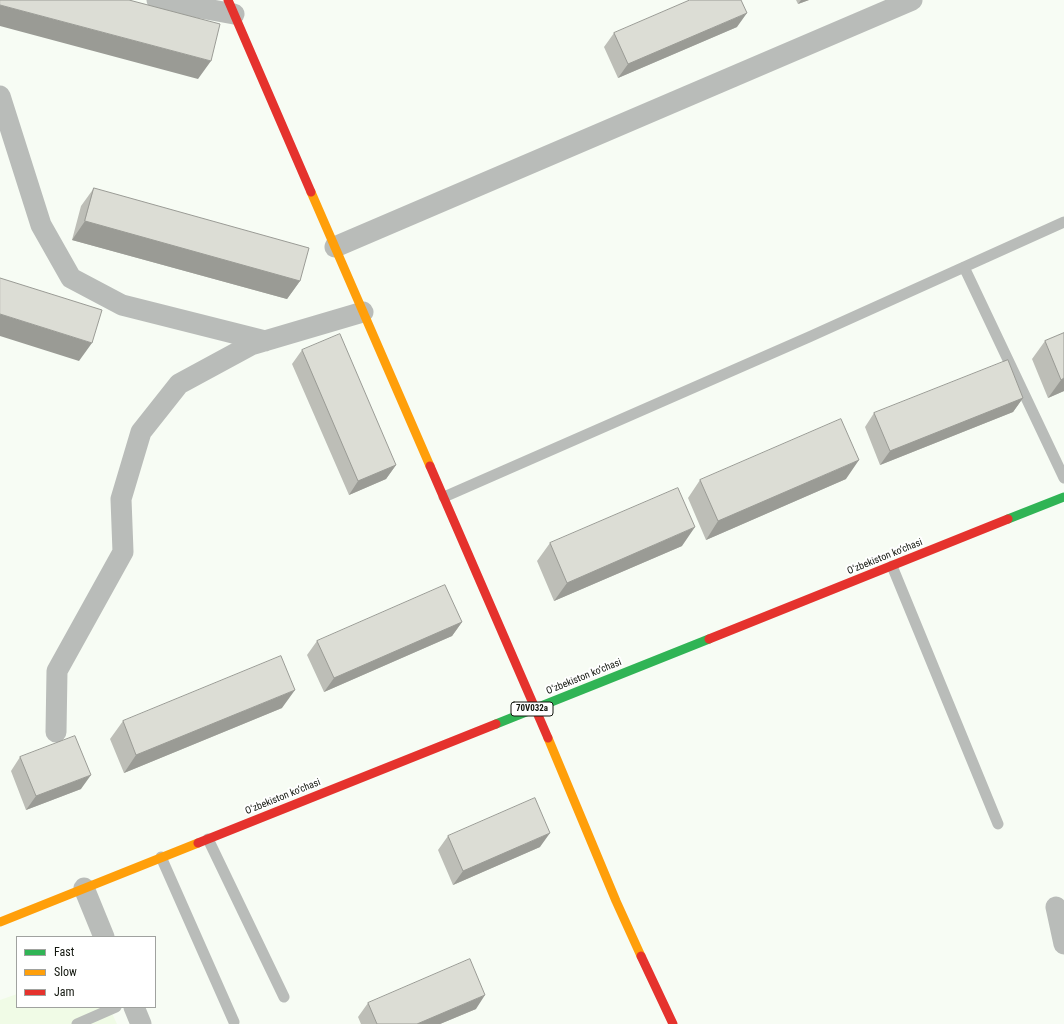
<!DOCTYPE html>
<html>
<head>
<meta charset="utf-8">
<style>
	body { margin:0 }
	#map { position:relative; width:1064px; height:1024px; overflow:hidden; background:#f7fcf4; font-family:"Roboto Condensed",sans-serif }
	canvas { display:block }
	.legend { position:absolute; left:16px; top:936px; width:140px; height:72px; box-sizing:border-box; background:#fff; border:1px solid #a0a29f; margin:0; padding:5px 7px; list-style:none; font-size:12px; color:#12160e }
	.legend li { display:flex; align-items:center; gap:8px; height:20px }
	.legend b { width:20px; border:1px solid #a0a29f }
</style>
</head>
<body>
<div id="map">
<canvas width="1064" height="1024"></canvas>
<ul class="legend">
<li><b style="height:5px;background:#30b455"></b>Fast</li>
<li><b style="height:5px;background:#ff9f0a"></b>Slow</li>
<li><b style="height:5px;background:#e5322d"></b>Jam</li>
</ul>
</div>
<script>
const ctx = document.querySelector('canvas').getContext('2d');
ctx.lineJoin = 'round';
function paint(path, color) {
  ctx.fillStyle = color;
  ctx.fill(path, 'evenodd');
}
function strokePath(path, color, width, dash) {
  ctx.strokeStyle = color;
  ctx.lineWidth = width;
  ctx.lineCap = dash ? 'butt' : 'round';
  ctx.setLineDash(dash || []);
  ctx.stroke(path);
}
function label(font, color, halo, rows, align = 'center') {
  ctx.font = font + ' "Roboto Condensed",sans-serif';
  ctx.lineWidth = 4;
  ctx.setLineDash([]);
  ctx.textBaseline = 'middle';
  ctx.strokeStyle = halo;
  ctx.fillStyle = color;
  for (const [text, x, y, turn = 0] of rows) {
    ctx.save();
    ctx.translate(x, y);
    ctx.rotate((+turn || 0) * Math.PI / 180);
    ctx.textAlign = isNaN(turn) ? turn : align;
    if (halo) ctx.strokeText(text, 0, 0);
    ctx.fillText(text, 0, 0);
    ctx.restore();
  }
}
paint(new Path2D(`
	M17,994V1007H109L117,1024H0V1000Z`), '#f0fbe6');
strokePath(new Path2D(`
	M964,267L1064,478
	M444,497L809,337L1064,222
	M892,566L998,824
	M208,839L284,997
	M161,857L234,1022
	M77,1024L116,1007`), '#b9bcb9', 11);
strokePath(new Path2D(`
	M157,0L234,14
	M0,96L41,225L71,278L122,305L265,341
	M335,247L912,0
	M56,732L57,671L123,552L121,499L141,432L179,384L251,345L363,312
	M84,888L104,937
	M1056,907L1064,944
	M134,1007L141,1024`), '#b9bcb9', 21);
strokePath(new Path2D(`
	M1008,519L1064,497
	M496,724L709,639`), '#30b455', 9);
strokePath(new Path2D(`
	M311,192L430,466
	M548,738L616,901L641,956
	M0,922L198,843`), '#ff9f0a', 9);
strokePath(new Path2D(`
	M228,0L311,192
	M430,466L548,738
	M709,639L1008,519
	M198,843L496,724
	M641,956L673,1024`), '#e5322d', 9);
paint(new Path2D(`
	M796,0H809L798,4Z
	M737,27L618,78L604,47L614,33Z
	M94,188L300,281L287,299L72,240L81,206Z
	M1064,333V391L1048,398L1032,359L1045,341Z
	M302,350L396,465L386,479L349,495L292,364Z
	M1023,398L1013,412L880,465L865,427L874,413Z
	M846,479L706,540L688,498L700,480Z
	M550,543L682,546L554,601L537,561Z
	M462,622L452,636L324,692L307,655L317,641Z
	M282,708L124,773L110,739L123,721Z
	M20,757L81,789L26,810L11,771Z
	M448,836L540,847L453,885L438,850Z
	M368,1003L476,1009L440,1024H361L358,1017Z`), '#bdbeb7');
paint(new Path2D(`
	M801,0H809L798,4Z
	M0,5L211,61L198,79L0,26Z
	M747,13L737,27L618,78L628,64Z
	M85,221L300,281L287,299L72,240Z
	M0,314L92,343L79,361L0,336Z
	M1064,378V391L1048,398L1061,380Z
	M1023,398L1013,412L880,465L890,451Z
	M859,460L846,479L706,540L718,521Z
	M396,465L386,479L349,495L358,481Z
	M695,527L682,546L554,601L567,583Z
	M462,622L452,636L324,692L334,678Z
	M295,690L282,708L124,773L136,755Z
	M91,775L81,789L26,810L36,796Z
	M550,833L540,847L453,885L463,871Z
	M485,995L476,1009L440,1024H417Z`), '#9a9b95');
const building = new Path2D(`
	M0,0H129L220,24L211,61L0,5Z
	M690,0H741L747,13L628,64L614,33Z
	M94,188L309,248L300,281L85,221Z
	M0,278L102,310L92,343L0,314Z
	M1064,333V378L1061,380L1045,341Z
	M340,334L396,465L358,481L302,350Z
	M1008,360L1023,398L890,451L874,413Z
	M841,419L859,460L718,521L700,480Z
	M678,488L695,527L567,583L550,543Z
	M445,585L462,622L334,678L317,641Z
	M281,656L295,690L136,755L123,721Z
	M75,736L91,775L36,796L20,757Z
	M535,798L550,833L463,871L448,836Z
	M470,959L485,995L417,1024H377L368,1003Z`);
paint(building, '#dcddd5');
strokePath(building, '#9a9b95', 1);
for (const [x, y, w] of [
	[532,709,42]
]) {
  const box = new Path2D();
  box.roundRect(x - w / 2, y - 7, w, 14, 3);
  ctx.fillStyle = '#fff';
  ctx.fill(box);
  strokePath(box, '#12160e', 1);
}
label('bold 9px', '#12160e', null, [
	["70V032a",532,709]
]);
label('10px', '#12160e', '#fff', [
	["O‘zbekiston ko‘chasi",885,557,-22],
	["O‘zbekiston ko‘chasi",584,677,-22],
	["O‘zbekiston ko‘chasi",283,797,-22]
]);
</script>
</body>
</html>
